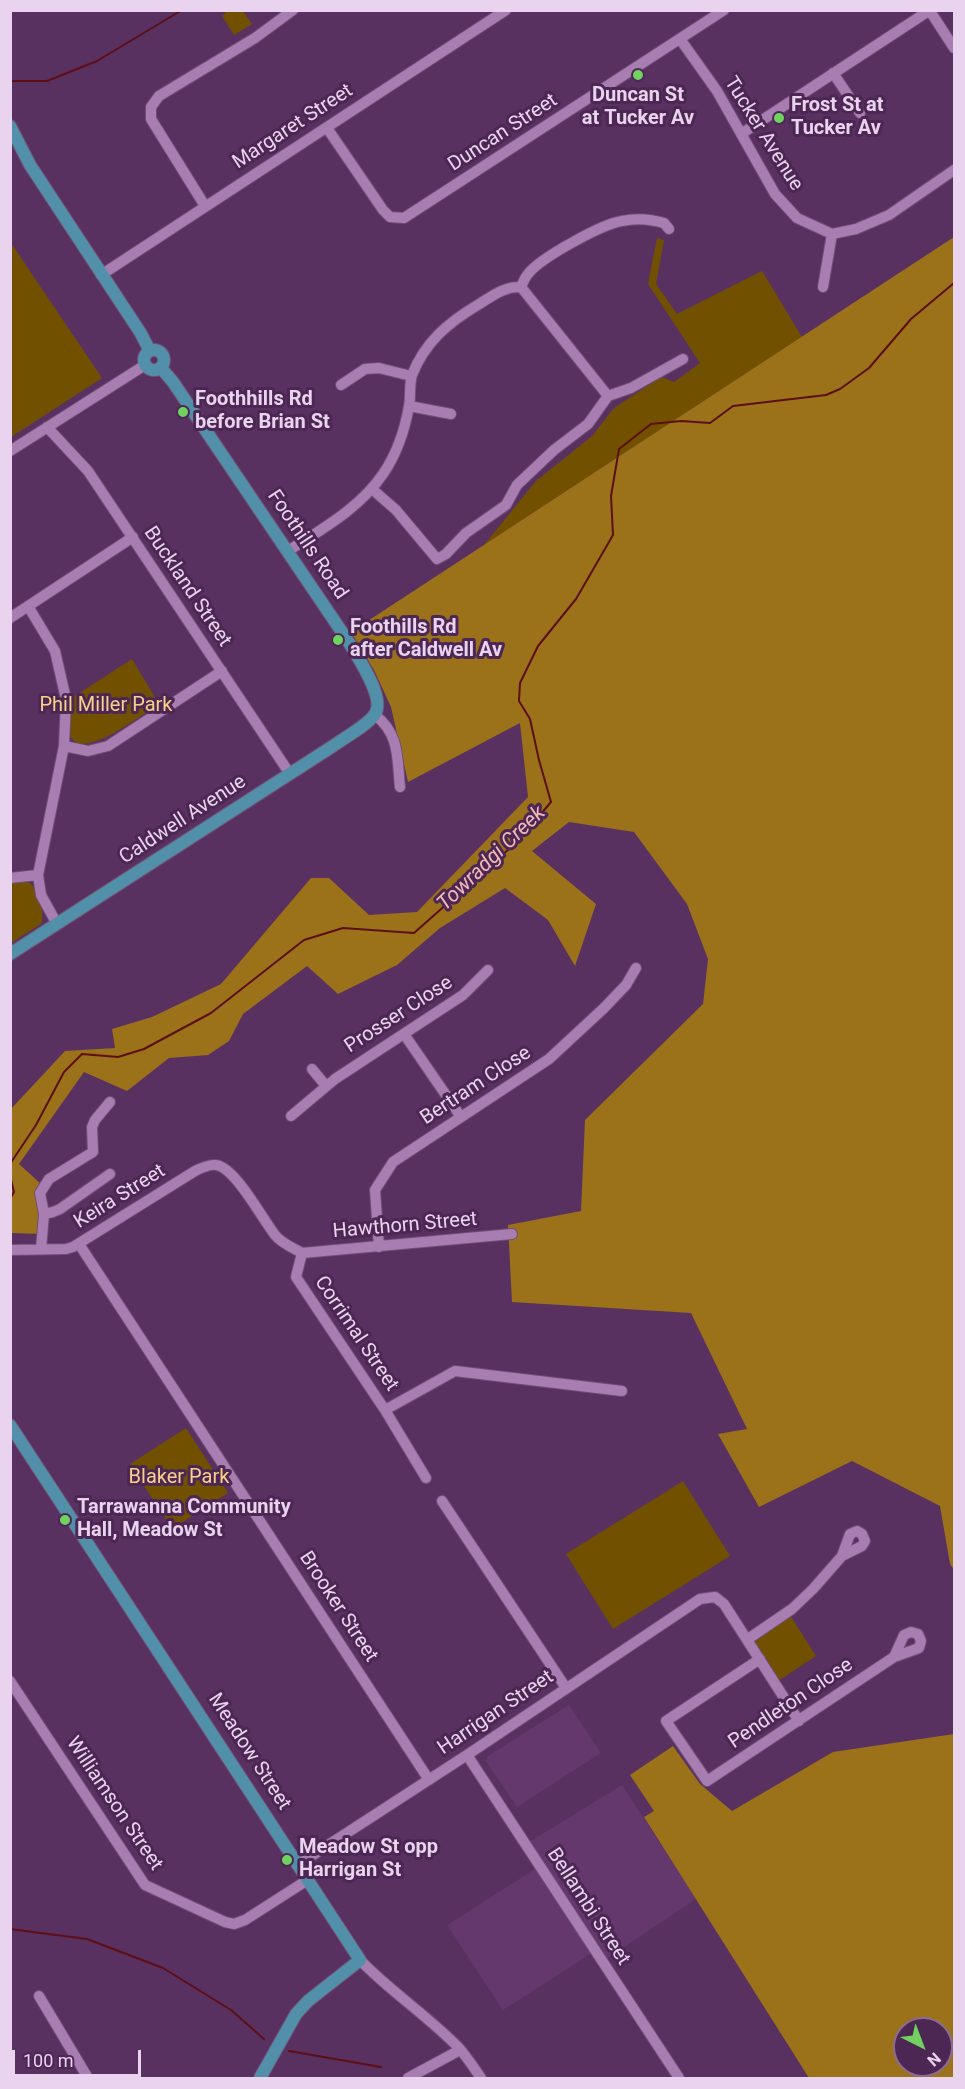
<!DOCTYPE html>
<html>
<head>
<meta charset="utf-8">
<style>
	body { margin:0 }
	#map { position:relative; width:965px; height:2089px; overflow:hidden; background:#583160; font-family:Roboto,sans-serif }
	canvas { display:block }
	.frame { position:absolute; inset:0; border:12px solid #ead3ef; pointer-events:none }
	.north { position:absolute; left:893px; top:2017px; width:60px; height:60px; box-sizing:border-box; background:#4d2754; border:2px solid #8c6c92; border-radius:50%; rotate:138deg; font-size:16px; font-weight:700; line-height:24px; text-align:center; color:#ead3ef }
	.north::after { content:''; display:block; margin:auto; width:21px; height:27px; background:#70d35f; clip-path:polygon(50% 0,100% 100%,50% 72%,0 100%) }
	.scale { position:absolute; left:12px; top:2050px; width:129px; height:27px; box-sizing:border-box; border:3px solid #ead3ef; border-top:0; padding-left:8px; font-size:18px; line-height:21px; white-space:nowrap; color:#ead3ef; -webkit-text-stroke:4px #4d2754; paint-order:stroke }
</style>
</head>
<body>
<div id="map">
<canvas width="965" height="2089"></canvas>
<div class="frame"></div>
<div class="north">N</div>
<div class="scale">100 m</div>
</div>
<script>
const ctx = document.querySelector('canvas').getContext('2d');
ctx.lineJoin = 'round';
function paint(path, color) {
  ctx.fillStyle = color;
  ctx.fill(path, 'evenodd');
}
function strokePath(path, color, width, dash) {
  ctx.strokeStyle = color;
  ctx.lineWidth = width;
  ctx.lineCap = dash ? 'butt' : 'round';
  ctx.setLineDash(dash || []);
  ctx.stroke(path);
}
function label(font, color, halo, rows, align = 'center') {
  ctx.font = font + ' Roboto,sans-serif';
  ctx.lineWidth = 6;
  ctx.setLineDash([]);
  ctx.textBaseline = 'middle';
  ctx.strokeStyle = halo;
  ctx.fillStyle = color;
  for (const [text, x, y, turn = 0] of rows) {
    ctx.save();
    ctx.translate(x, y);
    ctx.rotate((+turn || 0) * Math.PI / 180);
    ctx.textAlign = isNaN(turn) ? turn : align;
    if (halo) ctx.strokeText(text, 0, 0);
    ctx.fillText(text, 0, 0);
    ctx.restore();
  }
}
paint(new Path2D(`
	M569,1705L601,1753L517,1807L486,1761L488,1756Z
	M622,1785L696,1899L603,1961L595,1951L503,2010L447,1925L540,1866L526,1844Z`), '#64386d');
paint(new Path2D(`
	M229,10L243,11L252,24L234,35L222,16Z
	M657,238L664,240L656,284L677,314L762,271L802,337L484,545L536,481L592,436L614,408L661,377L674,382L700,363L648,284Z
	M11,243L102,378L11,437Z
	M132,659L159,704C144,713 88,757 73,740C67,734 70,708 70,699Z
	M23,880C26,881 30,883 32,885C38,894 46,916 41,924L11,943V881Z
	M186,1428L228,1493L172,1529L130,1464Z
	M683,1481L730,1556L613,1629L566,1554Z
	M790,1615L816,1656L778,1681L754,1644L757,1637Z`), '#715000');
paint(new Path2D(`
	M954,237V1570L950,1564L940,1506L852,1461L759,1507L718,1434L747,1429L691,1313L512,1302L508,1225L581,1211L585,1120L703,1004L708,959L687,904L634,832L569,822L532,851L596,904L575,966L548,920L505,888L440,928L397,965L338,994L307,966L243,1014L229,1041L208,1055L169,1058L127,1091L84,1072L19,1164L42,1185V1234L11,1233L10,1110L65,1051L115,1048L112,1029L152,1017L221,984L311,878H329L369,915L417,912L528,797L520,723L408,782L391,707L374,670L351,632Z
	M954,1734V2078H809L644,1817L654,1811L630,1775L673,1746L700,1784L732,1811L833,1752ZM905,2029H941V2065H905Z`), '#9b721a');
strokePath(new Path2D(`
	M10,81H47L97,61L182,10
	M10,1164L36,1125L64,1072L82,1054L118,1057L144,1049L211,1013L304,940L343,928L414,933L518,841L551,802L539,760L530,719L519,701L520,683L538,646L576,599L613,535L611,496L619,449L651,424L681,421L710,423L733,406L826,395L840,389L869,368L911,319L954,283
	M10,1176L14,1192L10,1199
	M10,1929L87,1939L163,1968L231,2010L264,2039
	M289,2051L381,2067`), '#5d0e17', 2);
const minor = new Path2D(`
	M930,11L954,48
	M680,39L717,91L775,194L797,218L832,234L856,229L889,215L954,170
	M833,73L860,113
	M327,128L383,210L390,217L404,218L724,10
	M741,134L930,10
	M205,206L151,119V107L159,96L255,38L293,10
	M101,275L506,10
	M521,287C523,283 525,277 528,274C540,258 602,224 622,221C636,218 650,219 664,223L669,229
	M823,287L832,234
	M341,385L365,369L379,368L411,376
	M608,396L631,388L683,359
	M409,406L451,414
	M47,427L88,471L290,774
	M10,451L145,365
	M372,489L396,510L437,559L446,554L466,533L506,505L517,485L554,450L588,424L608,396
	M288,551C322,529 359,509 383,474C396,455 405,429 409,406C411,396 409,384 412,375C425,342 448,323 476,306C491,297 504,286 521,287L608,396
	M28,606L55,651L66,699L64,746L38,875L41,895L57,924
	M10,618L133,537
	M375,715C400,734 397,759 400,787
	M64,746L88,751L108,746L222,671
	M10,878L38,875
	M404,1034L461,1117
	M312,1069L326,1086
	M291,1116L335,1079L463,995L488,970
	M44,1214L53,1212L60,1209L110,1174
	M79,1244L429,1780
	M379,1247L375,1190L393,1162L549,1059L604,1008L626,985L636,968
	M41,1249L44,1214L40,1193L49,1179L93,1152L92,1127L95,1120L110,1102
	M10,1250L66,1249L73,1247L195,1171C201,1168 209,1164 216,1165C235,1167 263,1220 275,1235C281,1243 293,1248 302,1253L296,1277L385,1410L426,1478
	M302,1253L512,1234
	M385,1410L455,1371L622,1391
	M442,1501L566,1688
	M748,1639L792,1609L813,1589L842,1556L850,1534L857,1531L862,1534L865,1541L862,1546L842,1556
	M760,1659L666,1721L707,1781L894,1657L904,1635L911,1632L918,1634L921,1641L919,1648L894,1657
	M10,1681L145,1885L225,1922L234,1924L245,1920L309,1879
	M467,1755L679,2078
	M299,1864L467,1755L700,1599L715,1597L724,1604L799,1721
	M360,1960C391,1992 428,2016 459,2048C467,2057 474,2068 481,2078
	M39,1996L88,2078
	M408,2078L460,2050`);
const major = new Path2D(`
	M10,126L30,165L140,332L150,351
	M144 360a10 10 0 1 1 20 0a10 10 0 1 1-20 0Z
	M10,954L333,746C344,738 368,725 375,714C386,698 357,656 348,641L173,382L161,368
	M10,1425L360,1960L308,2001L296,2014L260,2078`);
strokePath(minor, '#704f77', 12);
strokePath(major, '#704f77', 14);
strokePath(minor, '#a87db1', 10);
strokePath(major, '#528fa8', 12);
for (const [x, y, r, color] of [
	[638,75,6,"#70d35f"],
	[779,118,6,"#70d35f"],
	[183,412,6,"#70d35f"],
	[338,640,6,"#70d35f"],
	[65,1520,6,"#70d35f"],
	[287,1860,6,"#70d35f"]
]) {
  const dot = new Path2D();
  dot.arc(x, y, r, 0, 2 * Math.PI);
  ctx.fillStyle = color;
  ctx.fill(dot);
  strokePath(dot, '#4d2754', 2);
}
label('bold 20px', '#ead3ef', '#4d2754', [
	["Duncan St",638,96,"center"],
	["at Tucker Av",638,119,"center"],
	["Frost St at",791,106],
	["Tucker Av",791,129],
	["Foothhills Rd",195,400],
	["before Brian St",195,423],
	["Foothills Rd",350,628],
	["after Caldwell Av",350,651],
	["Tarrawanna Community",77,1508],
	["Hall, Meadow St",77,1531],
	["Meadow St opp",299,1848],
	["Harrigan St",299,1871]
], 'left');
label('20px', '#ead3ef', '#4d2754', [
	["Margaret Street",293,127,-33],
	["Duncan Street",503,133,-33],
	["Tucker Avenue",763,134,58],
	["Foothills Road",307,545,56],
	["Buckland Street",187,587,56],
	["Caldwell Avenue",183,820,-33],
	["Prosser Close",399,1015,-33],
	["Bertram Close",476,1086,-33],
	["Keira Street",120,1197,-32],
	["Hawthorn Street",405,1226,-5],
	["Corrimal Street",356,1334,56],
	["Brooker Street",338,1607,57],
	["Pendleton Close",791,1704,-34],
	["Harrigan Street",496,1713,-34],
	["Meadow Street",249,1752,57],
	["Williamson Street",114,1804,56],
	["Bellambi Street",588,1907,57]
]);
label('20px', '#f9d089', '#4d2754', [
	["Phil Miller Park",106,706],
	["Blaker Park",179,1478]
]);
label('italic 21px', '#f2b9b7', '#4d2754', [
	["Towradgi Creek",492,859,-44]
]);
</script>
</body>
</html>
